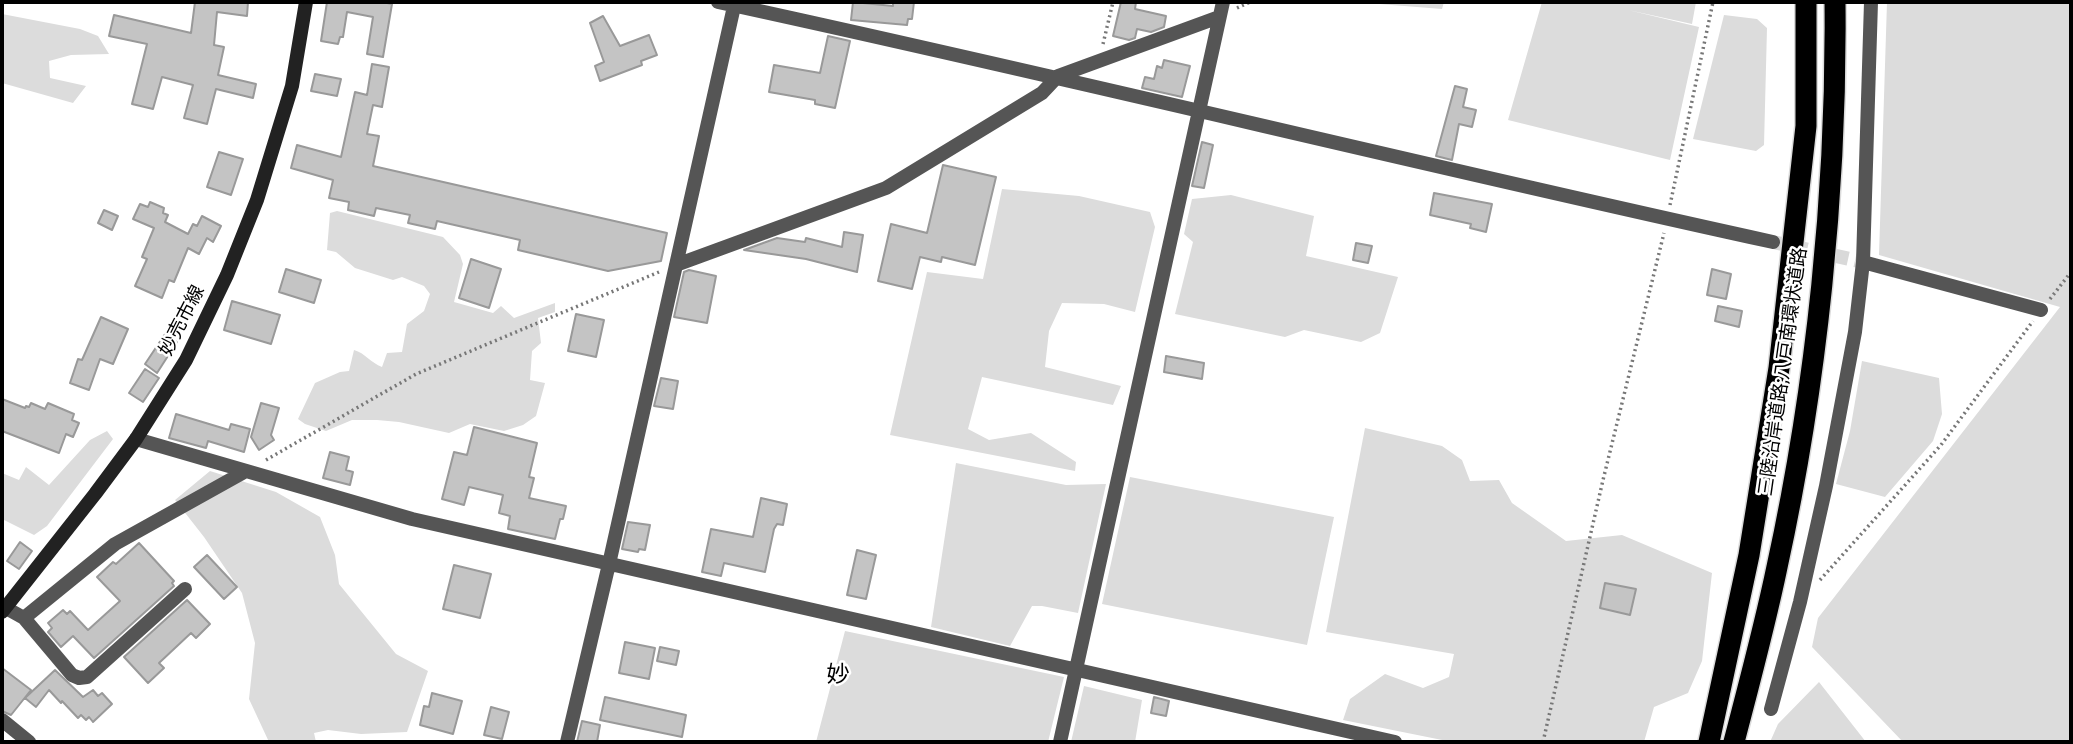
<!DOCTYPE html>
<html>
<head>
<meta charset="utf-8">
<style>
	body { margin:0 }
	#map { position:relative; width:2073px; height:744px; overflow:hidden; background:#fff; font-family:"Roboto Condensed",sans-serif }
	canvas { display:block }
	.frame { position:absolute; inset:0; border:4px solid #000; pointer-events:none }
</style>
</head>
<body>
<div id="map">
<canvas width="2073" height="744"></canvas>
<div class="frame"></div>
</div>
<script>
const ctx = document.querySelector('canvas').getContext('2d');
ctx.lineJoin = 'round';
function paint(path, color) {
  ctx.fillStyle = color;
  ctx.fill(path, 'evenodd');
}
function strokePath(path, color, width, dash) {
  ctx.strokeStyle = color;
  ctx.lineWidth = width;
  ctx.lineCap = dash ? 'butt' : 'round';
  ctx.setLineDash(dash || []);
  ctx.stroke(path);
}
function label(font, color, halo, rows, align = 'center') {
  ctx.font = font + ' "Roboto Condensed","Noto Sans JP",sans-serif';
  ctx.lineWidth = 5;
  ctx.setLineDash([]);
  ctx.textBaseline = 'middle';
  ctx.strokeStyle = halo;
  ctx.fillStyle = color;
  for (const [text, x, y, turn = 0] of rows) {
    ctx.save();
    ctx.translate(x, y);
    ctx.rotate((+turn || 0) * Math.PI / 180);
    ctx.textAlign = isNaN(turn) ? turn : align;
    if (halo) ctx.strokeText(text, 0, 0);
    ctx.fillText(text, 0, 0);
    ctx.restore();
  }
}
paint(new Path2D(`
	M1354,2H1444L1442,9Z
	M1542,2L1596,4L1597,2H1696L1692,24L1628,10L1699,27L1670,160L1508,120Z
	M1887,2H2071V742H1903L1812,647L1818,618L2060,307L1879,255Z
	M2,14L80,29L98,36L109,54L71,55L49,61L50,78L86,86L73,103L2,83Z
	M1724,15L1757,19L1767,28L1764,145L1756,151L1693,139Z
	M1002,189L1079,196L1150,212L1155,227L1135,312L1104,304L1062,303L1049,331L1045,367L1121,386L1113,405L982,377L968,429L989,440L1031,433L1076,462L1075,471L890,435L927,272L983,279Z
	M1231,195L1314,216L1306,256L1398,277L1380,333L1361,342L1304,330L1285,337L1175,314L1193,242L1184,234L1192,199Z
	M337,211L443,237L460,255L463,264L454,302L493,313L501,306L514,318L555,303V312L538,318L541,343L532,351L530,380L545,383L536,416L523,425L504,431L470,424L449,433L399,422L377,420H352L326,431L305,424L298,419L315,383L340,372L349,371L354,350C365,353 371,363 382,367L387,353L402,352L407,324L424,311L430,294L424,286L402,277L393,280L355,268L336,252L327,250L330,213Z
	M1862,361L1939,378L1942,414L1933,441L1885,497L1836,484L1850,431Z
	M1365,428L1442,446L1462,460L1470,481L1499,480L1512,503L1566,541L1622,535L1712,573L1702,661L1688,693L1654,707L1644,742H1452L1343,720L1350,699L1385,674L1423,688L1449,677L1454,654L1326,632Z
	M107,431L113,439L47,526L34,535L2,519V473L19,480L26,467L49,485L90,440Z
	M956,463L1066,485L1106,484L1078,613L1042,606H1032L1010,646L931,627Z
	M210,471L276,492L320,517L335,555L339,584L396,654L428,671L407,732L361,734L328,730L314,733L316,742H269L249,699L255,643L242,593L204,537L175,500Z
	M1130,477L1334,517L1307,645L1102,604Z
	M845,631L1064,677L1048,742H816Z
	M1819,682L1866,742H1770L1778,724Z
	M1084,686L1142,700L1135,742H1071Z`), '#dcdcdc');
const building = new Path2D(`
	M195,2H248L247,16L217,12L214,45L224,47L218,75L256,84L253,98L216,89L207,124L184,118L193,85L162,77L153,109L132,104L147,44L109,36L114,15L191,33Z
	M327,2H382L392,4L383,57L367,54L373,17L347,12L343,37H340L338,44L321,41Z
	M853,2L893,6V2H914L912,19H908L907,25L851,20Z
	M1121,2H1136L1135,9L1166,16L1164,27L1151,32L1137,29L1135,38L1129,40L1113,36Z
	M603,16L620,46L649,35L657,55L641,61L642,65L600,81L595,66L604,62L590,23Z
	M828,36L850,41L835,108L815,104V100L769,92L774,65L820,73Z
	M1164,60L1190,66L1182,97L1142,88L1145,77L1154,79L1157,66L1162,68Z
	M372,64L389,67L382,107L373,105L367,134L379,136L373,166L667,233L661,261L608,271L518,250L520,240L437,221L435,229L408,223L410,215L376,208L374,216L348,210L349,202L329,198L333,180L291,168L297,145L341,157L355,92L367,95Z
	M315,74L341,79L337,96L311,91Z
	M1455,86L1467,89L1463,107L1476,110L1472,127L1459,124L1452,160L1436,156Z
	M1202,142L1213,145L1204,188L1192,186Z
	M219,152L243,159L231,195L207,187Z
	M943,165L996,177L975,265L942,257L941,262L920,257L912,289L878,281L891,224L927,233Z
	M1434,193L1492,204L1486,232L1470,228L1471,224L1430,215Z
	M150,202L164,208L163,213L168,215L165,222L188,234L193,224L197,226L202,216L221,226L213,242L207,238L199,254L188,248L174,282L169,280L162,298L135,286L147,259L142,257L154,228L133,219L140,204L148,207Z
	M104,210L118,216L112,230L98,223Z
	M844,232L863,235L857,272L806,259L744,250L777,238L805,242L806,238L842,247Z
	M1356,243L1372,246L1368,263L1353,260Z
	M471,259L501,269L489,308L459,298Z
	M286,269L321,280L314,303L279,292Z
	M1712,269L1731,274L1726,299L1707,295Z
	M689,270L716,276L707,323L674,317L684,272Z
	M232,301L280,315L271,344L224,330Z
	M1718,306L1742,311L1739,327L1715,321Z
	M576,314L604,320L596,357L568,351Z
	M101,317L128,329L113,364L100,359L89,390L70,383L78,359L82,360Z
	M165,334L177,342L157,373L145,364Z
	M1166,356L1204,363L1202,379L1164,372Z
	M145,369L159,378L143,402L129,393Z
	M661,378L678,381L673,409L654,406Z
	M2,399L25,408L26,406L29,407L31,403L45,409L48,403L74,414L72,420L79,423L73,437L66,434L59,453L2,431Z
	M261,403L279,408L271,435L274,440L259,450L251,437Z
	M176,414L229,430L231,424L250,429L244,452L208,441L206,448L169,438Z
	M474,427L537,443L529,477L534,478L529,498L566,506L563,519H560L555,539L508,529L510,516L499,513L503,495L469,487L464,505L442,499L454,452L467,455Z
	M330,452L349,457L346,470L353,472L350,485L323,478Z
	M761,498L787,504L783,525L777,524L774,529L765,572L724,563L721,576L702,572L711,529L753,537Z
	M628,522L650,525L645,550L639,549L638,552L622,549Z
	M20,542L32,551L19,569L7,561Z
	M139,543L174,581L172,583L174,586L94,658L73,636L61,647L48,632L52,628L48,623L63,610L67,614L70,611L88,630L120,601L97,577L113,562L116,564Z
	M857,550L876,555L866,599L847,595Z
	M207,555L237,587L224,599L194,567Z
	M454,565L491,574L480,618L443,609Z
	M1605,583L1636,589L1630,615L1600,608Z
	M187,600L210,624L196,638L191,633L159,663L164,668L148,683L124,657Z
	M625,642L655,648L649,679L619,673Z
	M660,647L679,651L676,665L657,661Z
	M2,668L31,690L11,715L2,711Z
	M55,670L83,697L93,690L98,696L102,693L112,704L93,722L89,717L86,720L81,715L78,718L62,701L61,703L49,690L36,707L25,698Z
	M432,693L462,701L453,734L420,725L424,706L429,707Z
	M605,697L686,715L682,737L600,720Z
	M1154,697L1169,701L1166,716L1151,713Z
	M491,707L509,712L502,739L484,735Z
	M582,721L600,725L597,742H577Z`);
paint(building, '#c4c4c4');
strokePath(building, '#999', 2);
strokePath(new Path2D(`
	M1773,242L1863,262`), '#d9d9d9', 14, [14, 7]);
const highway = new Path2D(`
	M1709,742L1749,555L1779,368L1806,126V2
	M1734,742C1749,684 1765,625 1777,567C1817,384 1837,188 1835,2`);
strokePath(highway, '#dbdbdb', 24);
strokePath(new Path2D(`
	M1237,8L1250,2
	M1103,44L1113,2
	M1670,205L1713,2
	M2050,299L2071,272
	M266,460L416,374L659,272
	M1820,580L1941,445L2033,321
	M1543,742L1603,480L1664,233`), '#777', 3.5, [2, 3.5]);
strokePath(new Path2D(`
	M718,2C1070,78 1420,165 1773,242
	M1863,262L2041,310
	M676,265L886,188L1042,93L1058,76L1219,17
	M136,439L412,519L1395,742
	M6,608L24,618L115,544L246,471
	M24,618L72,675L79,678L87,677L185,589
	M1771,709L1800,602L1826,486L1855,332L1863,262L1871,2
	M2,720L29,742
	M567,742L609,564L735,2
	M1060,742L1223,2`), '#555', 14);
strokePath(new Path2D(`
	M2,612L95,494L136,439L186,360L227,275L257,200L292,86L306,2`), '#222', 14);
strokePath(highway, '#000', 21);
label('19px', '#000', '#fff', [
	["妙売市線",183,321,-63],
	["三陸沿岸道路;八戸南環状道路",1784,372,-82]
]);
label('23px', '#000', '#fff', [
	["妙",838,676]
]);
</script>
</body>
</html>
